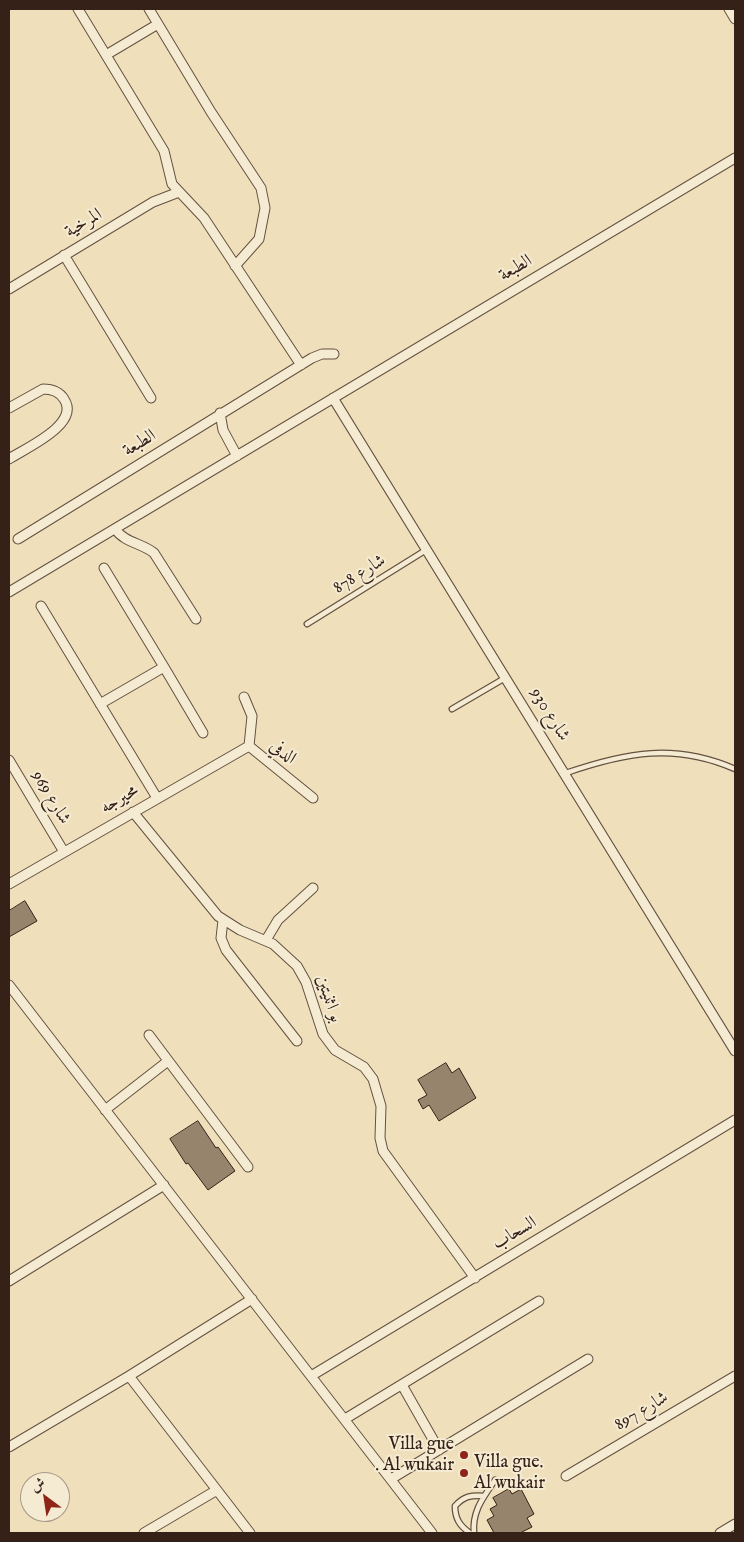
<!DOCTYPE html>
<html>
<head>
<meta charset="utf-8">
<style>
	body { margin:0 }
	#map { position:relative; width:744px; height:1542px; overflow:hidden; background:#efe0bb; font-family:"IM FELL English",Amiri,serif }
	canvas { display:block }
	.frame { position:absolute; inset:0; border:10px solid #352118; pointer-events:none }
	.north { position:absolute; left:20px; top:1472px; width:50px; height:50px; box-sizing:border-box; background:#f5ebd3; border:1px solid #a89a88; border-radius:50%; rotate:329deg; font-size:14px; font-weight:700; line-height:20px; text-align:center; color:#352118 }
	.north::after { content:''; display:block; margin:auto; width:18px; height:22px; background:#8f2418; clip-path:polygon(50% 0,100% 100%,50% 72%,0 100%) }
</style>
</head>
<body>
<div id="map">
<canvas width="744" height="1542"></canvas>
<div class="frame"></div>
<div class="north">ش</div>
</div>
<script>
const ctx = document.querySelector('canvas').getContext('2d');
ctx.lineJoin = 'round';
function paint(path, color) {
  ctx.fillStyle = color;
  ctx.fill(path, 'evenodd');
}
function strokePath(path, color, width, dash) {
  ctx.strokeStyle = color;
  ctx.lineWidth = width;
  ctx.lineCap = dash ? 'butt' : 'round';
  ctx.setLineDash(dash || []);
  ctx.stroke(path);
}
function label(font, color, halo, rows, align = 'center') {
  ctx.font = font + ' "IM FELL English",Amiri,serif';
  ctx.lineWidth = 4;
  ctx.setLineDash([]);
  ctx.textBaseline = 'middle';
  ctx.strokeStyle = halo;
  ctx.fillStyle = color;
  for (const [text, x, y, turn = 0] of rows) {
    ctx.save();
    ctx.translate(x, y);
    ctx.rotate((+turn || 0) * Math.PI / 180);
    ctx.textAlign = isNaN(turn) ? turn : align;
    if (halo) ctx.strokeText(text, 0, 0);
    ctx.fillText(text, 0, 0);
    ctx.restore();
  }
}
const building = new Path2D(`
	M25,901L37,921L9,937V911Z
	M446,1063L452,1073L459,1068L476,1098L439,1121L429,1105L423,1109L418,1100L427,1095L418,1080Z
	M198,1121L216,1148L218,1147L235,1171L208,1190L188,1163L186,1164L170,1139Z
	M509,1489L512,1494L521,1489L534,1514L527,1518L532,1527L520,1533H494L487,1520L494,1516L490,1509L497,1505L493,1498Z`);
paint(building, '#96846d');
strokePath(building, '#352118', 1);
const service = new Path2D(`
	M307,624L426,550
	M452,709L505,678
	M566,773C627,752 675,743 735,769
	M470,1533C460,1526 455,1519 455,1506C464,1496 471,1495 484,1496
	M474,1533C472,1511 483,1498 495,1480`);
const minor = new Path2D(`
	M78,9L164,151L172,184L204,218L301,365
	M149,9L211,112L261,188L265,208L259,239L235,266
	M729,9L735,19
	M106,55L158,24
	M64,255L151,398
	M9,289L153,202L179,192
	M333,398L735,1051
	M9,408L43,389C52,389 59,391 64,399C81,424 26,448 9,459
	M220,413L223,430L237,456
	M115,529C125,543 142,543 154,553L196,619
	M18,539L312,358L322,354H334
	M9,592L735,158
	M41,606L157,798
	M164,667L203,733
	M244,697L252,716L249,746L313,798
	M100,704L164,667L104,568
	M9,760L64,852
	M133,812L218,916L240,930L273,944L297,966L306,982L323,1034L335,1050L364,1067L373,1079L381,1106L380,1138L383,1151L475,1278
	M9,884L249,746
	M223,920L221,938L226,950L297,1041
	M266,940L278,920L313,888
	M9,985L432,1533
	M149,1035L248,1167
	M105,1110L168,1061
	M9,1281L164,1185
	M129,1376L250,1533
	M311,1376L735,1120
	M402,1385L439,1450
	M345,1419L539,1301
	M9,1447L129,1376L252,1299
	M566,1476L735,1376
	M391,1479L588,1359
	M144,1533L217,1490
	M720,1533L735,1524`);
strokePath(service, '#645141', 7);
strokePath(minor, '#645141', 11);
strokePath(service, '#f5ebd3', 4.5);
strokePath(minor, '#f5ebd3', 9);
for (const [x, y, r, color] of [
	[464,1455,5,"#8f2418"],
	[464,1473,5,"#8f2418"]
]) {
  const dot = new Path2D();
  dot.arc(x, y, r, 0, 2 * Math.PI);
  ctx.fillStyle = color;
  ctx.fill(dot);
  strokePath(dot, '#f5ebd3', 2);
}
label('18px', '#352118', '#f5ebd3', [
	["المرخية",84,224,-31],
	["الطبعة",516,269,-31],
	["الطبعة",140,444,-32],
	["شارع 878",360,575,-32],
	["شارع 930",549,715,58],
	["الدفي",282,753,36],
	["شارع 969",50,798,59],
	["محيرجه",120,800,-30],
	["بو اثنيتين",328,999,71],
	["السحاب",515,1234,-31],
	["شارع 897",642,1412,-31]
]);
label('18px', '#352118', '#f5ebd3', [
	["Villa gue",454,1445],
	[". Al wukair",454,1466],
	["Villa gue.",474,1463,"left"],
	["Al wukair",474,1484,"left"]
], 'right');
</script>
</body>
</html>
